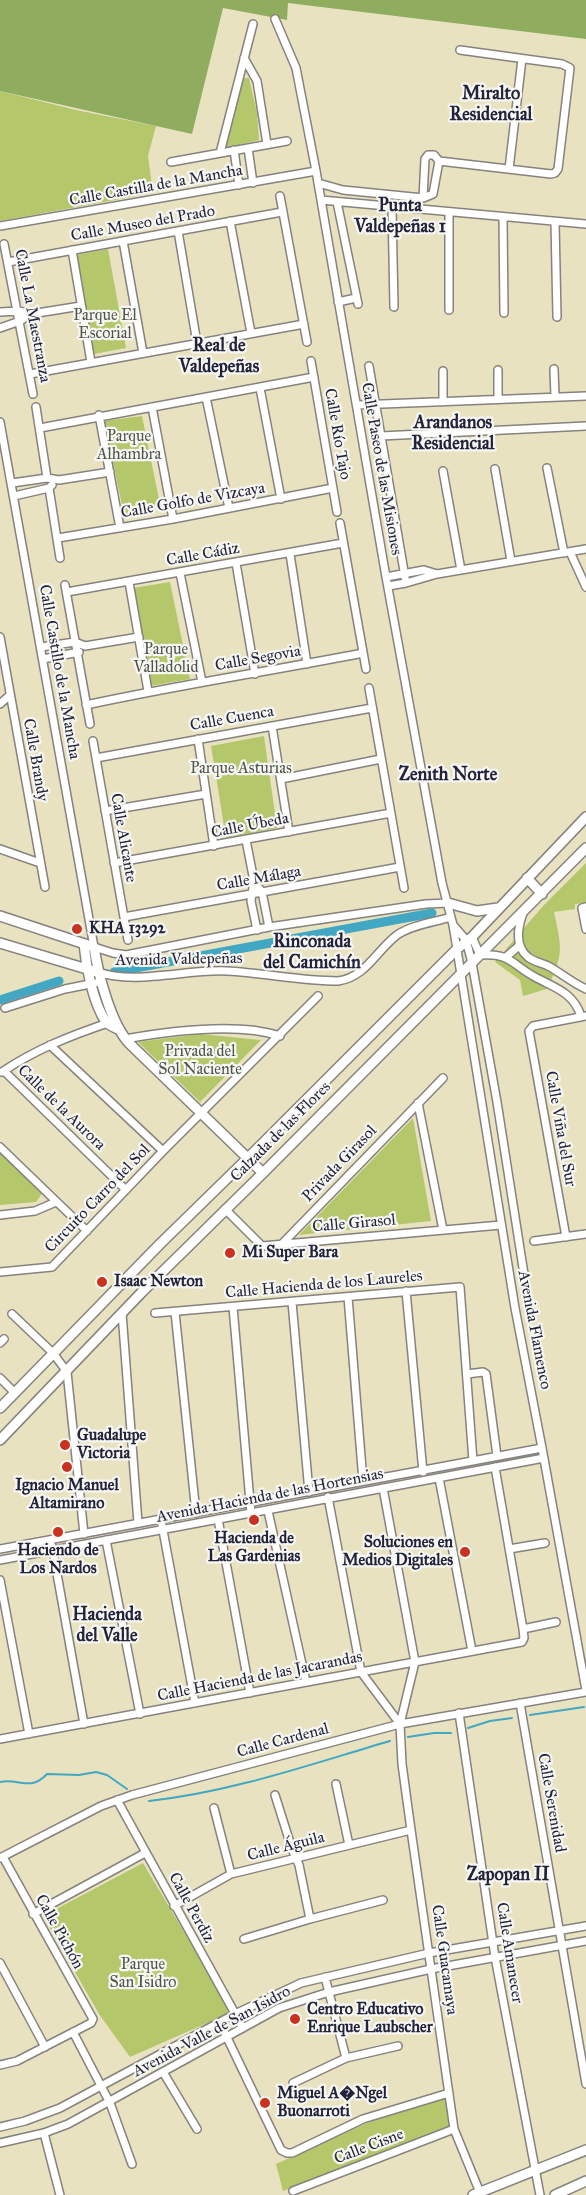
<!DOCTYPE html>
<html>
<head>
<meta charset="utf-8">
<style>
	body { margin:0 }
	canvas { display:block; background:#e9e2c0 }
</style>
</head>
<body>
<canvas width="586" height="2195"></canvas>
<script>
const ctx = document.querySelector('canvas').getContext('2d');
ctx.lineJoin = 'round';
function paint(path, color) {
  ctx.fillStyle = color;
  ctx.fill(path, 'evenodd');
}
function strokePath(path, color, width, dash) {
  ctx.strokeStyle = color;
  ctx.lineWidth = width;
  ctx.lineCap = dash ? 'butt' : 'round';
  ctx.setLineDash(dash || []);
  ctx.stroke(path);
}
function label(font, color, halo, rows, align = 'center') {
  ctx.font = font + ' "IM FELL Great Primer",serif';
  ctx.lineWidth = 4.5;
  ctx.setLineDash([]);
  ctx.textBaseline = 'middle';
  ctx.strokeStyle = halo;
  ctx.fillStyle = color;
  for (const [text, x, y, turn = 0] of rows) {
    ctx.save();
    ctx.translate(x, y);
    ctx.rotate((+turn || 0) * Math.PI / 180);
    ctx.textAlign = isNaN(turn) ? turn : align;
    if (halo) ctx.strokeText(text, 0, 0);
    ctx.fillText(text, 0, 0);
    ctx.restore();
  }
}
paint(new Path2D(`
	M241,78H249L257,113L259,140L226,148Z
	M0,91L76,110L156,126L148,156L153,193L0,221Z
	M108,249L126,348L94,354L76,255Z
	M142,416L160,504L124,514L104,421Z
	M170,582L190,679L150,686L133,588Z
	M264,736L277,828L226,838L211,746Z
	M586,863V903L575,904V909L554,912C562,950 564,953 547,989L523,996L520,980L495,962L543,906Z
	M200,1034L261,1040L200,1102L138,1042Z
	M413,1118L431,1221L299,1235Z
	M0,1150L43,1192L36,1202L0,1205Z
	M143,1863L232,2012L130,2057L99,2014L43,1916Z
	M446,2096L451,2127L283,2191L276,2164L365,2124Z`), '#b4c76b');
paint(new Path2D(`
	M0,0H586V39L288,3L287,20L223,8L192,134L0,91Z`), '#8fac5f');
strokePath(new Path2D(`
	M530,1715L584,1707
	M468,1728L490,1721L512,1718
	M408,1737L434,1733H451
	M0,1782C20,1778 30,1792 47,1774L79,1775L96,1772L107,1775L127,1789
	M149,1801C232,1792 311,1764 390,1741`), '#42a7c2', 2);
strokePath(new Path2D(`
	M114,972L432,913
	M0,1000L59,981`), '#42a7c2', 9);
const minor = new Path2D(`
	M275,19L296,68L316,171L386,577L442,883L453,925L515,1308L542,1448L586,1690
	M244,58L257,81L267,144
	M248,148L253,183
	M234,150L239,185
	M220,153L253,24
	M171,162L287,141
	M509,169L522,59
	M318,183L343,190L423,198L433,194L439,161
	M280,196L307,342
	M423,198L425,159L428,155H434L439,161L551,174L555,173L558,169L570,68L562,64L460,50
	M321,200L586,224
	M337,202L358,304
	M392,207L394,307
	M449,212V310
	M503,217L504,313
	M230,221L251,333
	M555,222L557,317
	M0,226L316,171
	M178,231L197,343
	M123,241L143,353
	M4,244L33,394
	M72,250L91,362
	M8,262L282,212
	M338,302L356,298
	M0,312L19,311L31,314
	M0,328L20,321L31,314L81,306
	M311,361L337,512
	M369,366L406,583
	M554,369L555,397
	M498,370V399
	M443,371V402
	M30,374L304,324
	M260,388L281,499
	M206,397L229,508
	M357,405L586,396
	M36,407L47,478
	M152,407L173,519
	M99,415L120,528
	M0,422L94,947L113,953L126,955L269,927L426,904L448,903
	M40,428L314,377
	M381,436L586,426
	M547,468L564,553
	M495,469L511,561
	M443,471L461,570
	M12,483L47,478L59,480L110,472
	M49,488L60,558
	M14,496L49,488L52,485
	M340,523L366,669
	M58,538L173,519L333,488
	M570,552L586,587
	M290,554L307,664
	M236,563L255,674
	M180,573L202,682
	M437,574L586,549
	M386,577L424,570L437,574L406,583L388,586
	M129,582L148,691
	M65,585L90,724
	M67,592L343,543
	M0,637L45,887
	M41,647L75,642L85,646L139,637
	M43,659L79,652
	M369,688L404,888
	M0,704L10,695
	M86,705C178,685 271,671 363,653
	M272,726L289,832
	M198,739L214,846
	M93,741L128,940
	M96,758L372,708
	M281,779L381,759
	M105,811L206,794
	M246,840L254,881L251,901L257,930
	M0,849L40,863
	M114,863L391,813
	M259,888L262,892L269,927
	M586,907L582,908L586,929
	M523,913C518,927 514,946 528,957C534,962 543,963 550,967C562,974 573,983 586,989
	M124,917L400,867
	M454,926L466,940L472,963L497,1102L524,1274
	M472,937L480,955C511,953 511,964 535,977C555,988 573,992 581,1016
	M506,957L520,945
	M98,972C135,985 186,969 227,971C264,973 301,981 338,981C366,977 376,951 397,935C411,925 435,922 451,917
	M5,1008L65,989L95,983
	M125,1039C170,1031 237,1022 280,1036
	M50,1045L163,1151
	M4,1071L126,1190
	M2,1072C36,1049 72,1035 111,1022
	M418,1103L443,1230
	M0,1147L87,1231
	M225,1209L262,1246L501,1225
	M0,1215L35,1211L56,1202
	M566,1237L529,1031L533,1026L586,1016
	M534,1241L586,1234
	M281,1245L443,1078
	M0,1272L52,1267L163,1151L318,996
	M406,1291L423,1472
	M348,1297L363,1481
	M292,1302L309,1492
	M233,1307L251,1513
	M175,1312L196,1513
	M122,1313L138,1523
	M155,1313L460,1287L473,1461
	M12,1314L53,1353L67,1372L84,1534
	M0,1343L4,1339
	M467,1374L483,1372L486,1374L497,1456
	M0,1378L15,1393
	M439,1478L472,1651
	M383,1488L415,1662L400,1724L402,1764L411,1830L454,2129L481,2195
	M328,1497L361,1672L400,1724
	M268,1511L306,1682
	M218,1519L250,1693
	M162,1525L195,1703
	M106,1540L140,1714
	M52,1546L84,1724
	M0,1549L542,1448
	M509,1549L545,1543
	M0,1560L544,1458
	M0,1580L29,1734
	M523,1629L556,1622
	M520,1703L586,2084
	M459,1713L495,1957L540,2195
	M0,1739L522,1642L524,1638L523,1629L495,1467
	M336,1784L349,1845
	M275,1795L292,1849L299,1865L310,1919
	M117,1800L243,2028
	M214,1808L231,1874
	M0,1858L101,1806L132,1795L400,1724L586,1692
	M174,1906L231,1874L411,1830
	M33,1914L145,1853
	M244,1939L310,1919L383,1900
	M0,1963L45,2047
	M325,1977L346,2058
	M220,2023L281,2150L287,2153H292L363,2119L449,2093
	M73,2032L110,2103L132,2164
	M0,2065L17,2061L91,2023L93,2019L3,1857
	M163,2072L197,2129
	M293,2083L346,2058L398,2046
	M0,2127L25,2121L60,2108L235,2014L301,1983L429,1953L586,1926
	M44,2133L60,2195
	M0,2143L44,2133L68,2124L279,2008L329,1992L431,1969L586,1941
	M293,2191L454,2129`);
const tertiary = new Path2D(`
	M527,878L542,894
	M448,903L477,911L498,908
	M0,916L94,947C98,974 111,1025 130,1044L263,1173
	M0,943L97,972
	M84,944C86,966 93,1003 106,1022C109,1025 114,1027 118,1029
	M0,1408L160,1244L249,1157L457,949L472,937L586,817
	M0,1440L142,1292L263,1173L586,848
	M473,2195L586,2150
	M555,2195L586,2181`);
strokePath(minor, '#86827e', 10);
strokePath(tertiary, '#86827e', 12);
strokePath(minor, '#fff', 7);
strokePath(tertiary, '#fff', 9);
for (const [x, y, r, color] of [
	[77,929,6,"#c8321e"],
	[230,1253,6,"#c8321e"],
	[102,1282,6,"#c8321e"],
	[65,1445,6,"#c8321e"],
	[67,1467,6,"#c8321e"],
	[254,1520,6,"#c8321e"],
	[58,1532,6,"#c8321e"],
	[465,1552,6,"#c8321e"],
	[295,2019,6,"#c8321e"],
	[265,2103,6,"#c8321e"]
]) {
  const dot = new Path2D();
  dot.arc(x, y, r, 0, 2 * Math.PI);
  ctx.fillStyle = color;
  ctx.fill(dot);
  strokePath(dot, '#f6f6f2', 2);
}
label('16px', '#22223b', '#f6f6f2', [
	["Calle Castilla de la Mancha",156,186,-10],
	["Calle Museo del Prado",143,224,-10],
	["Calle La Maestranza",32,316,79],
	["Calle Río Tajo",337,434,80],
	["Calle Paseo de las Misiones",381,469,80],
	["Calle Golfo de Vizcaya",193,501,-10],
	["Calle Cádiz",203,555,-10],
	["Calle Segovia",258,659,-10],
	["Calle Castillo de la Mancha",59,672,80],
	["Calle Cuenca",232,719,-10],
	["Calle Brandy",35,760,80],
	["Calle Úbeda",250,826,-11],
	["Calle Alicante",123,838,80],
	["Calle Málaga",259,879,-10],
	["Avenida Valdepeñas",179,960,-1],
	["Calle de la Aurora",61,1108,44],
	["Calle Viña del Sur",560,1129,80],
	["Calzada de las Flores",281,1132,-45],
	["Privada Girasol",340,1164,-46],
	["Circuito Carro del Sol",98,1199,-46],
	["Calle Girasol",354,1224,-5],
	["Calle Hacienda de los Laureles",324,1285,-5],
	["Avenida Flamenco",534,1330,79],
	["Avenida Hacienda de las Hortensias",270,1496,-11],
	["Calle Hacienda de las Jacarandas",260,1677,-11],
	["Calle Cardenal",283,1741,-15],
	["Calle Serenidad",551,1803,80],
	["Calle Águila",286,1847,-14],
	["Calle Perdiz",191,1908,61],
	["Calle Pichón",59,1932,61],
	["Calle Amanecer",509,1953,81],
	["Calle Guacamaya",444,1960,82],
	["Avenida Valle de San Isidro",212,2032,-28],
	["Calle Cisne",369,2147,-21]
]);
label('16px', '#4e5449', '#f6f6f2', [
	["Parque El",105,316],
	["Escorial",105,334],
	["Parque",129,437],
	["Alhambra",129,455],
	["Parque",166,650],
	["Valladolid",166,668],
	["Parque Asturias",241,769],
	["Privada del",200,1052],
	["Sol Naciente",200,1070],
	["Parque",143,1965],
	["San Isidro",143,1983]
]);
label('bold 16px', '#22223b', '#f6f6f2', [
	["KHA 13292",89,929],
	["Mi Super Bara",242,1253],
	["Isaac Newton",114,1282],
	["Guadalupe",77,1436],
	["Victoria",77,1454],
	["Ignacio Manuel",67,1486,"center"],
	["Altamirano",67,1504,"center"],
	["Hacienda de",254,1539,"center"],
	["Las Gardenias",254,1557,"center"],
	["Soluciones en",453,1543,"right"],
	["Medios Digitales",453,1561,"right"],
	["Haciendo de",58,1551,"center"],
	["Los Nardos",58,1569,"center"],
	["Centro Educativo",307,2010],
	["Enrique Laubscher",307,2028],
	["Miguel A�Ngel",277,2094],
	["Buonarroti",277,2112]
], 'left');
label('bold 18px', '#22223b', '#f6f6f2', [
	["Miralto",491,95],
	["Residencial",491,116],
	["Punta",400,207],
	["Valdepeñas 1",400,228],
	["Real de",219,347],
	["Valdepeñas",219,368],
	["Arandanos",453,424],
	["Residencial",453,445],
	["Zenith Norte",448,776],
	["Rinconada",312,943],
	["del Camichín",312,964],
	["Hacienda",107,1616],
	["del Valle",107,1637],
	["Zapopan II",508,1876]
]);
</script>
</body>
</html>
